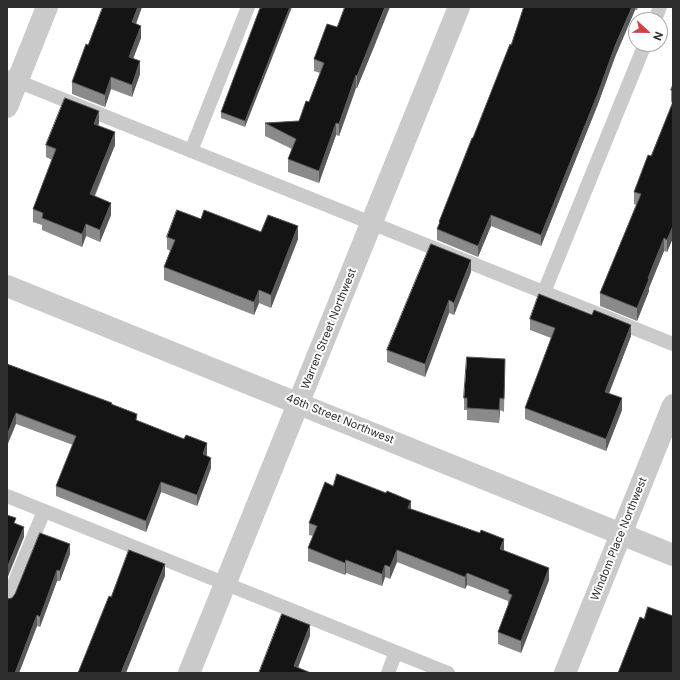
<!DOCTYPE html>
<html>
<head>
<meta charset="utf-8">
<style>
	body { margin:0 }
	#map { position:relative; width:680px; height:680px; overflow:hidden; background:#fff; font-family:Inter,sans-serif }
	canvas { display:block }
	.frame { position:absolute; inset:0; border:8px solid #2d2d2d; pointer-events:none }
	.north { position:absolute; left:628px; top:12px; width:40px; height:40px; box-sizing:border-box; background:#fff; border:1px solid #ababab; border-radius:50%; rotate:112deg; font-size:11px; font-weight:700; line-height:16px; text-align:center; color:#2d2d2d }
	.north::after { content:''; display:block; margin:auto; width:14px; height:18px; background:#d24244; clip-path:polygon(50% 0,100% 100%,50% 72%,0 100%) }
</style>
</head>
<body>
<div id="map">
<canvas width="680" height="680"></canvas>
<div class="frame"></div>
<div class="north">N</div>
</div>
<script>
const ctx = document.querySelector('canvas').getContext('2d');
ctx.lineJoin = 'round';
function strokePath(path, color, width, dash) {
  ctx.strokeStyle = color;
  ctx.lineWidth = width;
  ctx.lineCap = dash ? 'butt' : 'round';
  ctx.setLineDash(dash || []);
  ctx.stroke(path);
}
function paint(path, color) {
  ctx.fillStyle = color;
  ctx.fill(path, 'evenodd');
}
function label(font, color, halo, rows, align = 'center') {
  ctx.font = font + ' Inter,sans-serif';
  ctx.lineWidth = 4;
  ctx.setLineDash([]);
  ctx.textBaseline = 'middle';
  ctx.strokeStyle = halo;
  ctx.fillStyle = color;
  for (const [text, x, y, turn = 0] of rows) {
    ctx.save();
    ctx.translate(x, y);
    ctx.rotate((+turn || 0) * Math.PI / 180);
    ctx.textAlign = isNaN(turn) ? turn : align;
    if (halo) ctx.strokeText(text, 0, 0);
    ctx.fillText(text, 0, 0);
    ctx.restore();
  }
}
strokePath(new Path2D(`
	M655,20L660,7
	M7,77L673,344
	M191,151L248,7
	M544,292L645,44
	M7,496L448,673
	M7,601L44,511
	M388,673L396,652`), '#cacaca', 14);
strokePath(new Path2D(`
	M7,107L47,7
	M189,673L459,7
	M565,673L673,405`), '#cacaca', 22);
strokePath(new Path2D(`
	M7,286L673,555`), '#cacaca', 22);
paint(new Path2D(`
	M142,7L136,24L141,38L133,59L140,74L132,97L111,89L105,107L72,94V82Z
	M524,7H638L637,10H635L615,57L598,104L541,246L491,226L478,257L437,240V229L439,225V222L511,45Z
	M262,8L245,127L221,118V112Z
	M337,27L376,42L357,88H356L339,136L336,135L319,183L288,172V159L292,149L265,136V123L299,121L309,102L320,73L314,71V59Z
	M673,85V238L667,252L664,251L649,288V291L637,321L600,306V293L636,205L634,204V192L651,156L673,103L671,102V90Z
	M99,123L98,126L115,145L95,196L111,215L100,242L86,236L82,247L42,230V225L33,222V209L52,160L46,157V145Z
	M201,219L298,239L271,308L259,303L254,315L164,280V267L170,251L167,249V237Z
	M471,272L454,315L449,313L425,377L387,362V350Z
	M530,319L631,336L609,393L622,410L606,451L525,419V408L551,338L530,330Z
	M505,359L504,412L500,410L499,423L467,420V410H464V398Z
	M7,364L112,404L137,421L207,454L206,456L211,468L197,506L161,492L146,532L56,496V486L73,445L16,424Z
	M333,486L411,509L504,550L549,580L521,653L498,644V632L508,605V601L467,585L465,589L397,562L390,579L385,577L382,586L346,573L345,575L308,561V548L313,536L309,535V523Z
	M70,554L60,581H57L40,627L37,626L19,673H7L8,599L12,598Z`), '#8a8a8a');
paint(new Path2D(`
	M138,7H142L132,34V22Z
	M290,7H292L245,127V121Z
	M385,7H390L376,42L357,88V76Z
	M632,7H635V10L615,57L598,104L541,246V235L615,46Z
	M141,26V38L129,69V57Z
	M140,61V74L132,97V85Z
	M356,75V88L339,136V124Z
	M111,77V89L105,107V95Z
	M99,111V123L94,136V124Z
	M336,123V135L319,183V171Z
	M115,132V145L90,206V194Z
	M111,203V215L100,242V230Z
	M491,215V226L478,257V246Z
	M86,224V236L82,247V234Z
	M298,226V239L271,308V295Z
	M673,226V238L667,252V240Z
	M664,238V251L649,288V291L637,321V308L648,278Z
	M471,260V272L454,315V303Z
	M259,290V303L254,315V302Z
	M449,300V313L425,377V364Z
	M631,325V336L605,404V392Z
	M500,398V410L499,423V410Z
	M622,398V410L606,451V439Z
	M16,413V424L7,446V435Z
	M207,443V454L203,465V454Z
	M211,458V468L197,506V495Z
	M161,482V492L146,532V521Z
	M411,501V513L408,508Z
	M24,527V537L7,579V568Z
	M504,539V551L500,549Z
	M70,544V554L60,581V571Z
	M397,550V562L390,579V567Z
	M346,560V573L345,575V563Z
	M165,564V576L126,673H121Z
	M385,565V577L382,586V574Z
	M549,568V580L521,653V641Z
	M57,570V581L40,627V617Z
	M467,573V585L465,589V577Z
	M37,615V626L19,673H15Z
	M310,625V636L296,673L294,666Z`), '#5a5a5a');
const building = new Path2D(`
	M103,7H138L132,22L141,26L129,57L140,61L132,85L111,77L105,95L72,82L86,44L88,45Z
	M262,7H290L245,121L221,112L260,8H262Z
	M345,7H385L357,76L356,75L339,124L336,123L319,171L288,159L296,139L265,123L299,121L306,101L309,102L324,63L314,59L327,24L337,27Z
	M524,7H632L615,46L598,93L541,235L491,215L478,246L437,229L440,222H439L472,138H473L510,44L511,45Z
	M673,85V91L671,90Z
	M65,98L99,111L94,124L115,132L90,194L111,203L100,230L86,224L82,234L42,218L43,213L33,209L56,149L46,145Z
	M673,102V226L667,240L664,238L648,278L649,279L637,308L600,293L641,194L634,192L648,155L651,156Z
	M177,210L201,219L204,210L261,232L268,215L298,226L271,295L259,290L254,302L164,267L175,240L167,237Z
	M431,244L471,260L454,303L449,300L425,364L387,350Z
	M539,294L592,315L594,310L631,325L605,392L622,398L606,439L525,408L555,328L530,319Z
	M467,357L505,359L504,399L500,398L499,410L467,408V398H464Z
	M7,364L112,403L111,404L137,414L136,420L184,439L186,435L207,443L203,454L211,458L197,495L161,482L146,521L56,486L76,436L16,413L7,435Z
	M337,474L386,493L387,491L411,501L408,508L480,533L481,530L504,539L500,549L549,568L521,641L498,632L512,595L508,593L509,590L467,573L465,577L397,550L390,567L385,565L382,574L346,560L345,563L308,548L317,526L309,523L325,482L333,486Z
	M7,515L16,518L14,523L24,527L7,568Z
	M40,533L70,544L60,571L57,570L40,617L37,615L15,673H7V599L12,598L15,594Z
	M129,550L165,564L121,673H78L109,596L111,597Z
	M648,607L673,616V673H618L640,617L644,619Z
	M282,614L310,625L294,666L311,673H259Z`);
paint(building, '#141414');
strokePath(building, '#5a5a5a', 1);
label('11px', '#2d2d2d', '#fff', [
	["Warren Street Northwest",329,329,-68],
	["46th Street Northwest",340,419,22],
	["Windom Place Northwest",619,539,-68]
]);
</script>
</body>
</html>
